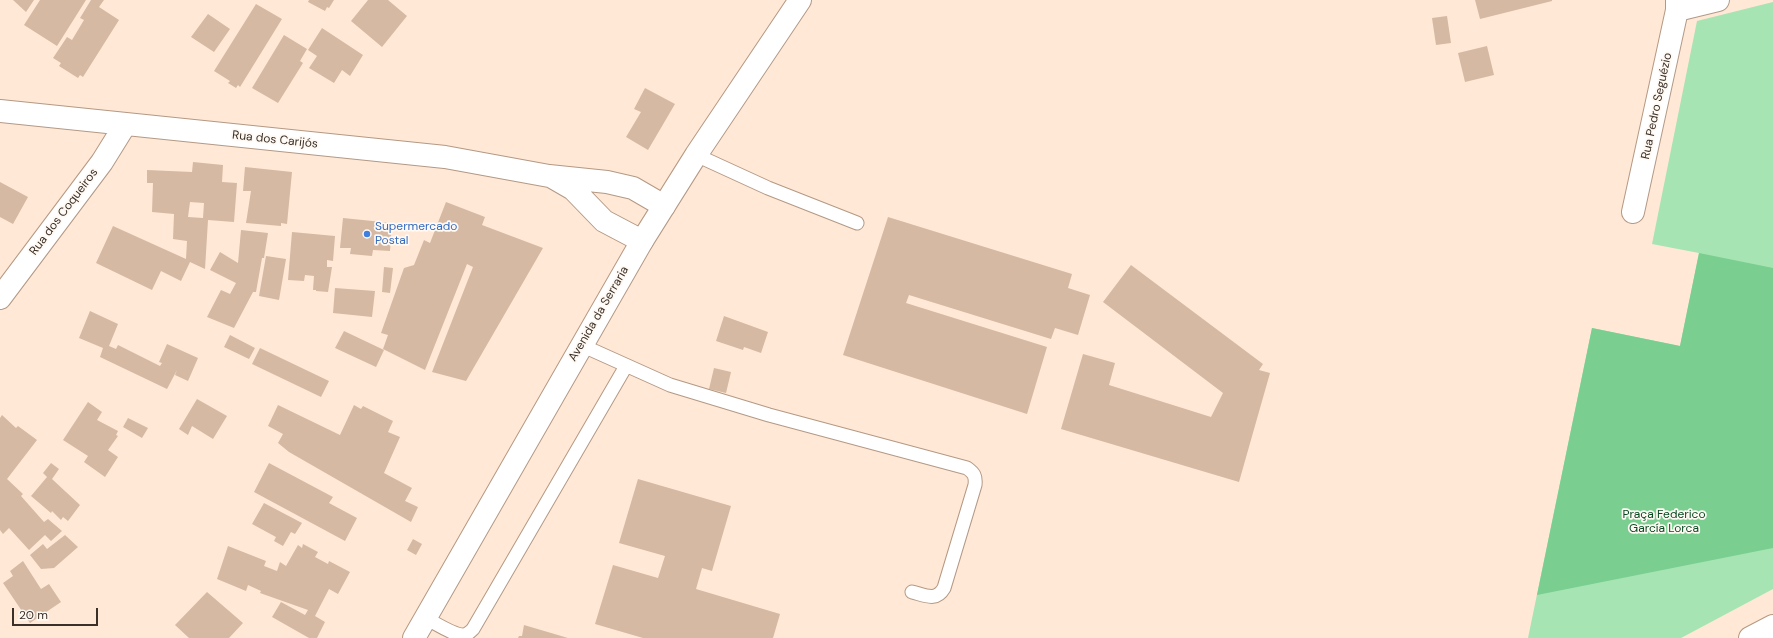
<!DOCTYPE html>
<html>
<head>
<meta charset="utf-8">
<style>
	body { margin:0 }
	#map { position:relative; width:1773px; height:638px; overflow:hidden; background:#ffe8d6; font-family:"DM Sans",sans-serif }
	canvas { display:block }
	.scale { position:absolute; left:12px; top:608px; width:86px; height:18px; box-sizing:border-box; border:2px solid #3b3027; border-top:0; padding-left:5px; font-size:12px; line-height:14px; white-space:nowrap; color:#3b3027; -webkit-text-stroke:3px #fff9f4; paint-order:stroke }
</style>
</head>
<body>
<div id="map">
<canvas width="1773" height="638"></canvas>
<div class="scale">20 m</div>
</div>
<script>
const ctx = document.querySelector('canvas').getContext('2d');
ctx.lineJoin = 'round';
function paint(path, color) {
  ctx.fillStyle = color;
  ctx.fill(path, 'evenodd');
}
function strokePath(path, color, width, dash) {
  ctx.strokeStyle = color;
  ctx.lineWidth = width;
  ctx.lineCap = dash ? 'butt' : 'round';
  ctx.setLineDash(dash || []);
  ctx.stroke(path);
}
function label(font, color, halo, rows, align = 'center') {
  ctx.font = font + ' "DM Sans",sans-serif';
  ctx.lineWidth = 3.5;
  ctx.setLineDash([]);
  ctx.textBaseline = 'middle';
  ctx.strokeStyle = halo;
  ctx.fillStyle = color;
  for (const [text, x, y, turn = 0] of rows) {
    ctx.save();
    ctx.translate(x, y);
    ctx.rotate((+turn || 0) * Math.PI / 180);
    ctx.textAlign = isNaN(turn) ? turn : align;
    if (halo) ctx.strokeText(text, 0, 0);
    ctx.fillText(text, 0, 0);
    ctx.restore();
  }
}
paint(new Path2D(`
	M1773,2V589L1681,638H1528L1592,328L1680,346L1699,253L1652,244L1697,21Z`), '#a6e4b3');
paint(new Path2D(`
	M1699,253L1773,268V548L1537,595L1592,328L1680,346Z`), '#7ace8f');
paint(new Path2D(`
	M13,0H34L26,12Z
	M40,0H86L57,46L24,25Z
	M91,0H104L99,7L119,20L83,77L80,75L78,78L59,66L61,63L53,58L67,37L72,40L84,20L80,18Z
	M309,0H334L329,8L327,7L325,11L308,2Z
	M368,0H388L407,16L382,47L351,21Z
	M1475,0H1552V1L1480,19Z
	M256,4L282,19L240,87L238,85L236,88L228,83L230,81L214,71Z
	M208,14L230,29L214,52L191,37Z
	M1447,16L1451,43L1436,45L1432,18Z
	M322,28L363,55L350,76L342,70L334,83L309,68L317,56L308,50Z
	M284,35L307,49L300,61L303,63L278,103L252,88Z
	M1487,46L1494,75L1465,82L1458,53Z
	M645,88L675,104L648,150L626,137L641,112L634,109Z
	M193,162L223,165L222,182L237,183L234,222L208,220L205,269L190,262L181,281L161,271L152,290L96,263L113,226L186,259L187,241L173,239L174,214L152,212L153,183H147V170L192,172ZM190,202L204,203L203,218L188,217Z
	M245,167L292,172L287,224L281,223V226L246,223L251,191H243Z
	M0,182L28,197L13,224L0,217Z
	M446,202L485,217L482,225L543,248L466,381L432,372L473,267L467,264L425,370L383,349L388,335L381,333L404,268L414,265L424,240L430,243Z
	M888,217L1072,274L1068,288L1090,295L1078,335L1055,328L1051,339L909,295L906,303L1047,347L1027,414L843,355Z
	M343,218L392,223L390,251L373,250L372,256L350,254L351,248H340Z
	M241,230L268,233L264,258H262L256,292H253L234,328L207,317L221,290L230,294L236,283L210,270L220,252L238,263Z
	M292,232L335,236L333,261L327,260V267H332L328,292L316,291V290H313L314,276L305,275L304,281L288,280Z
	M266,256L286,259L279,300L259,296Z
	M1131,265L1263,364L1259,370L1270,373L1239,482L1061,429L1083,354L1115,363L1109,385L1211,417L1223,393L1103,302Z
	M384,267L393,268L390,293L382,292Z
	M335,288L375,291L372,317L333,313Z
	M90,311L118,324L109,346L116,349L118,345L160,366L162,363L159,362L167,344L198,358L188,381L175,375L177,370L167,389L100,357L103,348L79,338Z
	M724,316L768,332L761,353L744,347L743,350L716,341Z
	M344,331L384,350L376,367L335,348Z
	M230,335L255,348L249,359L224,347Z
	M260,348L329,381L321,397L252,364Z
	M714,368L731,372L726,393L709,389Z
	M197,399L227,416L213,439L192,426L188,435L179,429Z
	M88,402L102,412L97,420L118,431L116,435L118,436L108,450L118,457L105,477L84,462L88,456L63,440Z
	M278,405L340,435L354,405L361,409L363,406L393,421L388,432L400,437L384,473L412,488L405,501L418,507L411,522L289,452L278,443L283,434L268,426Z
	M2,415L16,428L18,426L37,440L7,479L23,494L21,496L44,522L48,519L62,531L51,541L45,535L29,550L9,528L3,534L0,530V418Z
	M128,418L148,428L142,438L123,427Z
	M51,463L59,469L52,479L80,505L68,521L63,517L61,520L52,511L51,513L31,496L47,477L43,473Z
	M269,463L333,497L329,503L357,518L345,541L254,492Z
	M638,479L731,506L712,571L702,568L696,589L780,614L773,638H643L595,624L613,565L658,578L665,556L619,543Z
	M264,503L302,523L295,534L291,532L283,546L274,541L276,537L252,524Z
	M65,535L78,547L54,568L41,569L30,555L43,544L47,549Z
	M413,539L422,544L416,555L407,550Z
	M303,544L318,552L315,557L328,564L329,561L350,572L338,594L329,589L315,616L325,622L317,638H309L272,617L281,602L305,615L308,610L260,593L261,591L248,585L246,591L217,579L228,546L266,561L264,566L277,571L280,562L286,566L298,545L302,548Z
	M23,561L41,589L49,584L61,602L30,623L3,583L13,576L10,571Z
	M207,592L243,623L229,638H189L175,625Z
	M524,625L568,638H518L519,636H522Z`), '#d5b9a3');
const service = new Path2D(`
	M696,155L768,188L857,223
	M581,345L670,385L769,415L967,468C974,473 976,476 975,485L944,588C936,602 925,595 912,592
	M425,618C434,622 453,635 463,635C467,635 470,632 473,629L626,366`);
const minor = new Path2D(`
	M1677,10L1718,0
	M0,111L445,157L549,176L607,182L633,188L664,206
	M554,178L573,189L604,221L642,241
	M1633,212L1677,10V0
	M0,298L102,162L125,125
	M1750,638L1773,626`);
const secondary = new Path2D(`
	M414,638L642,241L696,155L800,0`);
strokePath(service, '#b49984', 15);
strokePath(minor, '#b49984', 24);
strokePath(secondary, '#b49984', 24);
strokePath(service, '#fff', 13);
strokePath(minor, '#fff', 22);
strokePath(secondary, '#fff', 22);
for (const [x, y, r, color] of [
	[367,234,4,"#3f7fe0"]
]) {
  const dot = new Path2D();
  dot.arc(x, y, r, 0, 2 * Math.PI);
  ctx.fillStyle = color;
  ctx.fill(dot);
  strokePath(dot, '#fff9f4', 1.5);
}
label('12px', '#3b3027', '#fff9f4', [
	["Rua Pedro Seguézio",1657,106,-78],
	["Rua dos Carijós",275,140,6],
	["Rua dos Coqueiros",64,212,-53],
	["Avenida da Serraria",599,314,-60]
]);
label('12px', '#366cbe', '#fff9f4', [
	["Supermercado",375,227],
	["Postal",375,241]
], 'left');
label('12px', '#084821', '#fff9f4', [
	["Praça Federico",1664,515],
	["García Lorca",1664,529]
]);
</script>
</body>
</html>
